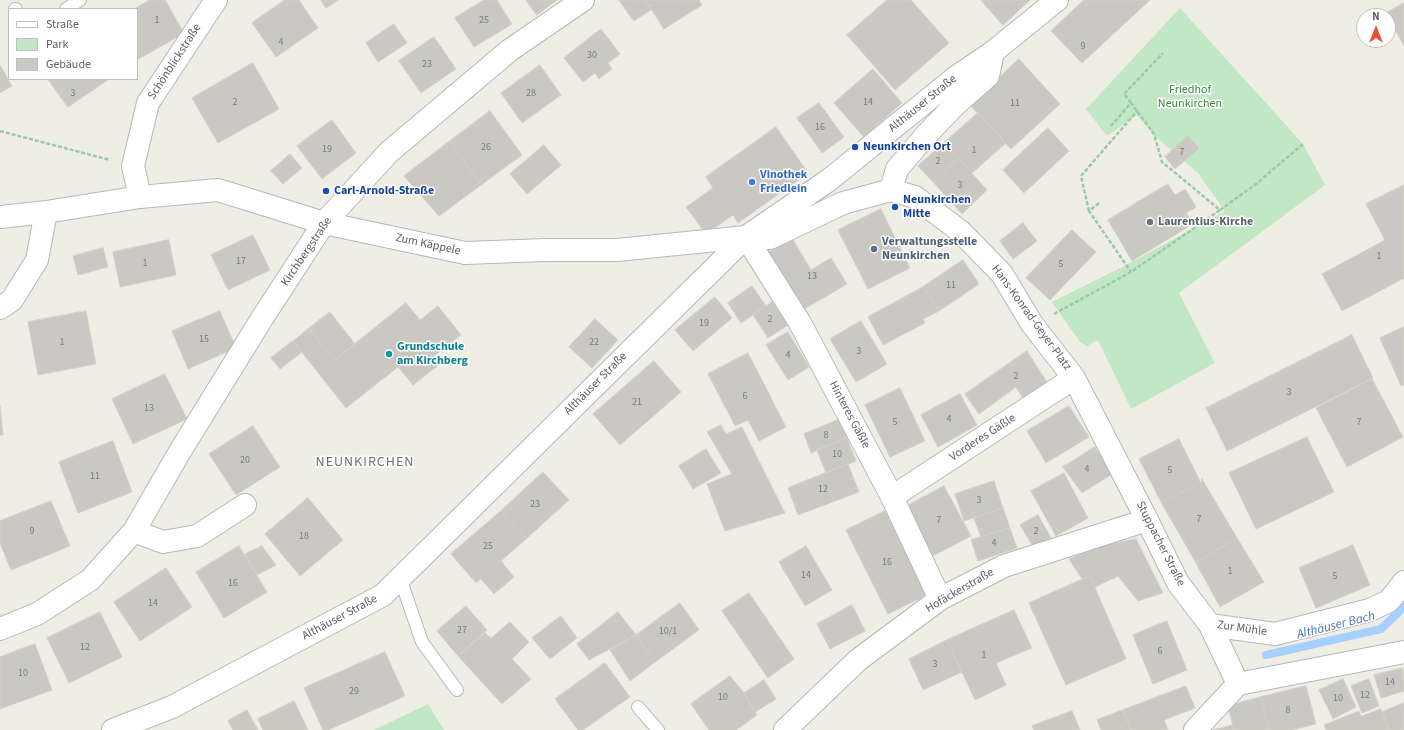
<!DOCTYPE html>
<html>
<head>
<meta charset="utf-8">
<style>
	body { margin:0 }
	#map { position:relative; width:1404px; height:730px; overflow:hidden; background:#efeee5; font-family:"Source Sans 3",sans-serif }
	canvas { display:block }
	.legend { position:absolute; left:8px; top:8px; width:130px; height:72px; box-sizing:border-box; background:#fff; border:1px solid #bebfc2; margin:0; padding:5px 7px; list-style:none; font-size:12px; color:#5d6066 }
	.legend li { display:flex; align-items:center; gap:8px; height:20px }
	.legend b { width:20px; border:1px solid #bebfc2 }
	.north { position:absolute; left:1356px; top:8px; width:40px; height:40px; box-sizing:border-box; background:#fff; border:1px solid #bebfc2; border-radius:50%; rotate:0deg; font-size:11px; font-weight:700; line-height:16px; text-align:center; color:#5d6066 }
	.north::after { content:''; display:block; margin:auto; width:14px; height:18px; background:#e94f31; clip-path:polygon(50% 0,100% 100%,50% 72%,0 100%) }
</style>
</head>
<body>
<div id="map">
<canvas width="1404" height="730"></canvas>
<ul class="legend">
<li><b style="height:5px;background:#fff"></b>Straße</li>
<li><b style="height:11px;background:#c2e7c5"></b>Park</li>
<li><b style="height:11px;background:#cac8c2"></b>Gebäude</li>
</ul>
<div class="north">N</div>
</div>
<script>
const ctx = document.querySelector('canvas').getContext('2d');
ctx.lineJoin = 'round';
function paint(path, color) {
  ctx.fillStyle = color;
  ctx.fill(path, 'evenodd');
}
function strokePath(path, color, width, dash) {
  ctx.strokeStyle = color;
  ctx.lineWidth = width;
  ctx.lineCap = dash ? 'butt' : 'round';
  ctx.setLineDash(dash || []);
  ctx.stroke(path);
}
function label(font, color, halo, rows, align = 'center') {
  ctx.font = font + ' "Source Sans 3",sans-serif';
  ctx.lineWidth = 3;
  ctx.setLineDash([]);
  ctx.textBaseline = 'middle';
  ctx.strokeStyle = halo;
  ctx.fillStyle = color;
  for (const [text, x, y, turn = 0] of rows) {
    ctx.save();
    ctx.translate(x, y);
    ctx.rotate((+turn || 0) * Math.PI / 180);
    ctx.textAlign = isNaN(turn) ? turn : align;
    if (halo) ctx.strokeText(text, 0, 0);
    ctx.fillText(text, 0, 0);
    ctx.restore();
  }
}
paint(new Path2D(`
	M1180,8L1303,144L1325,185L1179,293L1215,363L1131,409L1098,340L1087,346L1080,342L1052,302L1134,261L1225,211L1198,173L1155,136L1137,115L1107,136L1086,109Z
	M428,704L444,730H374L376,729Z`), '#c2e7c5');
strokePath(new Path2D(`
	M1266,655L1381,629L1404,607`), '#a6d0ff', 8);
const building = new Path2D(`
	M150,0H165L184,33L137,60V9H134Z
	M285,0H299L318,28L276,57L252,23Z
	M321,0H338L326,8Z
	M484,0H497L512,24L474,47L455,18Z
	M526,0H557L537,15Z
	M619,0H646L652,9L634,21Z
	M646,0H699L702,5L664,29Z
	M887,0H911L949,43L895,90L847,35Z
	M981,0H1030L1003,25Z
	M1084,0H1150L1082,63L1051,31Z
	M1404,3V46L1386,13Z
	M394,24L407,43L378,62L366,43Z
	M601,29L620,54L608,63L612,69L599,79L595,73L583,82L564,58Z
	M434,37L456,69L421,93L399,61Z
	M1019,59L1060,104L1011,149L970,105Z
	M253,63L279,109L218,143L192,98Z
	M0,65L12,86L0,93Z
	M540,65L561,95L522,123L501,93Z
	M873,69L902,103L864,137L834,103Z
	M48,79H108V80L68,107Z
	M819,103L844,137L822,153L797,118Z
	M490,111L522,155L481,185L450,141Z
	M978,113L1006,143L972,173L944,143Z
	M332,120L356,153L322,179L297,146Z
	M776,127L808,173L738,223L733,215L706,234L686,207L713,188L706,177Z
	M1048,128L1069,151L1024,193L1003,170Z
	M1188,136L1199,148L1175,169L1165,157Z
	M450,141L481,185L439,216L404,176Z
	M944,143L958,158L933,182L918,166Z
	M544,145L561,165L527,194L510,174Z
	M290,154L302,168L283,184L271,171Z
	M958,158L987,190L962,214L933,182Z
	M1168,184L1175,195L1185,189L1196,207L1186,213L1193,224L1132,261L1108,220Z
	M1404,185V278L1342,311L1322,274L1385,240L1366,204Z
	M881,209L910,268L868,289L838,230Z
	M1023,223L1037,241L1013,259L1000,241Z
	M1072,230L1096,252L1050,300L1026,278Z
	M253,235L270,270L228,290L211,255Z
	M792,238L811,270L831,258L847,284L801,311L767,253Z
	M169,240L176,275L120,287L113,252Z
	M103,248L108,267L78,275L73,256Z
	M963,260L979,284L939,311L923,287Z
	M752,286L766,306L741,323L728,303Z
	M923,287L939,311L923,319L925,323L883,345L868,317Z
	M715,297L732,318L693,351L675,330Z
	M772,302L788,325L768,338L753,315Z
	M406,303L420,320L438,306L461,335L434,356L440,364L413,385L398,367L346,408L293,341L309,328L334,360Z
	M86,311L96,364L38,375L28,322Z
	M220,311L236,348L188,369L172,331Z
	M330,312L355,344L334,360L309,328Z
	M595,319L618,340L592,368L569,347Z
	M861,321L887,364L856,382L830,339Z
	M1404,327V385L1401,386L1380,338Z
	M788,332L809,367L788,380L766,345Z
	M1352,335L1373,378L1227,451L1206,408Z
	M293,341L302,352L280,369L271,358Z
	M1027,351L1050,387L1026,403L1016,387L979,414L965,394Z
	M748,353L786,427L759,441L748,420L735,426L708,374Z
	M654,361L681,392L620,445L593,414Z
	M165,374L187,419L133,444L112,399Z
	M1372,379L1403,437L1347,467L1316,408Z
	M900,388L925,441L890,457L865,405Z
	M960,394L977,425L938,447L921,415Z
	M0,406L3,435H0Z
	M1069,406L1089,437L1046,463L1027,431Z
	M840,419L847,438L811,453L804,434Z
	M721,425L726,434L742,427L785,513L725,531L707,484L732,474L707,432Z
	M253,426L280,467L236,495L209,454Z
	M1307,437L1334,492L1256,529L1229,473Z
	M847,438L856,461L826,473L817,450Z
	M1179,439L1201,483L1161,502L1139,459Z
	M113,441L132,492L78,513L59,462Z
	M1095,447L1112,474L1082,493L1063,467Z
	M706,449L721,473L693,489L679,466Z
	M848,464L859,492L798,515L788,488Z
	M543,472L569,500L526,539L501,511Z
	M1064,473L1088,518L1056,536L1031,491Z
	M1202,479L1237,538L1196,563L1161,502L1201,483Z
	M994,481L1003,508L964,521L955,494Z
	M944,486L971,536L933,556L907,506Z
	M308,498L343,540L300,576L265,534Z
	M51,501L70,546L11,570L0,543V521Z
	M1003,508L1010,528L981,537L974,518Z
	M501,511L526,539L501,561L514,577L494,594L481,579L476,583L451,554Z
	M885,511L927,595L888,614L846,530Z
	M1038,515L1051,538L1034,548L1020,525Z
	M1010,528L1017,548L978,561L971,540Z
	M1237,538L1264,582L1220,607L1196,563Z
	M1136,539L1163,593L1138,601L1118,576L1095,587L1090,576L1082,579L1069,559L1100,546Z
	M1353,545L1370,585L1316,608L1299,568Z
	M239,546L267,592L224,618L196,572Z
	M262,546L276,565L257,575L245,554Z
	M806,546L832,590L805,606L779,562Z
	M166,568L192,607L140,641L114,602Z
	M1090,576L1126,659L1066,685L1029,603Z
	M749,593L794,659L768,678L722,611Z
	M680,603L699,630L655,662L636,635Z
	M852,605L865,631L830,649L817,624Z
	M466,606L487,630L458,656L437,631Z
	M1014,610L1032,648L996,663L1006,685L975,700L947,640Z
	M100,612L122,657L69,683L47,638Z
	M618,612L636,635L589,660L577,644Z
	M561,616L577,638L550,659L532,638Z
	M1167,621L1187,670L1153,684L1133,635Z
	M510,622L529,642L512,659L531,679L502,704L458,656L485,633L491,638Z
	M636,635L655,662L630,681L610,650Z
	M947,640L962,672L923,690L909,659Z
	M35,644L52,690L0,709V657Z
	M385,652L405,696L328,730H323L304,688Z
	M605,663L630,697L583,730H578L555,699Z
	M1403,668L1404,691L1381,698L1374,675Z
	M730,676L744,693L757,715L736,730H709L691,704Z
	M1343,679L1356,707L1333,719L1319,690Z
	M1369,679L1379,706L1362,713L1351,686Z
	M764,680L776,699L755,712L744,693Z
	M1186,686L1195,708L1164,720L1168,730H1131L1123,710Z
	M1306,686L1316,724L1292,730H1269L1261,697Z
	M1261,697L1269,730H1234L1228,706Z
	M294,701L308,730H263L258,719Z
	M1404,703V730H1389L1382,712Z
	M1381,709L1389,730H1326L1324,725L1359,711L1361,716Z
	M247,710L258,730H233L228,721Z
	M1123,710L1131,730H1101L1097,720Z
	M1072,711L1080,730H1034L1032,726Z
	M1233,725L1234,730H1213Z`);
paint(building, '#cac8c2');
strokePath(building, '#d4d0c3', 1);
const service = new Path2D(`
	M15,9H16
	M66,9L80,0
	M400,578L422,642L457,690
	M638,707L658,730`);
const minor = new Path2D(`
	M891,190L897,169L927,134L954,106L988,76L993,52
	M140,197L133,166L148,103L216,0
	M0,217L46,212L140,197L218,190L324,223L465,253L545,250H617L746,237L770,238L843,203L891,190L915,197L960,231L1002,274L1032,324L1074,378L1147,520L1178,583L1210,625L1238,684
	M746,237L800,323L892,497L940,599
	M0,308L12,300L37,260L46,212
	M892,497L1074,378
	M134,531L163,542L197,536L245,505
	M1210,625L1275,634L1370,610L1389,601L1404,582
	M0,629L37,614L90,580L134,531L179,453L261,320L324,223L389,152L510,50L583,0
	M1238,684L1404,652
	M785,730L858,660L940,599L1004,566L1147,520
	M1195,730L1238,684`);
const tertiary = new Path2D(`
	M113,730L172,707L383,595L746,237L829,180L956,77L993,52L1057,0`);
strokePath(service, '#b6b7bc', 14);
strokePath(minor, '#b6b7bc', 24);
strokePath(tertiary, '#b6b7bc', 24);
strokePath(new Path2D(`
	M1131,103L1124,94L1163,53
	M0,131L110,160
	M1099,203L1089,211L1131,272
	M1220,210L1256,184L1303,144
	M1089,211L1081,176L1138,110
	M1054,314L1131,272L1220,210L1162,162L1154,134L1131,103L1110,127`), '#9bc8ac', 2.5, [4, 2]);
strokePath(service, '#fff', 12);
strokePath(minor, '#fff', 22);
strokePath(tertiary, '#fff', 22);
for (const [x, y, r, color] of [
	[855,147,4,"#1a4fb4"],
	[752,182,4,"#3f7fe0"],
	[326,191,4,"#1a4fb4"],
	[895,207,4,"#1a4fb4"],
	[1150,222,4,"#6b7280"],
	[874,249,4,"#5c6f8a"],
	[389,354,4,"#0f9aa8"]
]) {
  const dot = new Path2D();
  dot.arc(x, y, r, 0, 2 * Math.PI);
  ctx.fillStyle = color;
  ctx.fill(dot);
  strokePath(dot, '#fff', 1.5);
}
label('10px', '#787a7d', null, [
	["1",157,21],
	["25",484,21],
	["4",281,43],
	["9",1083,47],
	["30",592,56],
	["23",427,65],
	["3",73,94],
	["28",531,94],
	["2",235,103],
	["14",868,103],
	["11",1015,104],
	["16",820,128],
	["26",486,148],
	["19",327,150],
	["1",974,151],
	["7",1182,153],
	["2",938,162],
	["3",960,186],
	["1",1379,257],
	["17",241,262],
	["1",145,264],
	["5",1061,265],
	["13",812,277],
	["11",951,286],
	["2",770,320],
	["19",704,324],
	["15",204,340],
	["1",62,343],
	["22",594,343],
	["3",859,352],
	["4",788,356],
	["2",1016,377],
	["3",1289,393],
	["6",745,397],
	["21",637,403],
	["13",149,409],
	["4",949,420],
	["5",895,423],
	["7",1359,423],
	["8",826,436],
	["10",837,455],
	["20",245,461],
	["4",1087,470],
	["5",1170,471],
	["11",95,477],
	["12",823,490],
	["3",979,501],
	["23",535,505],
	["7",1199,520],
	["7",939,521],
	["9",32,532],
	["2",1036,532],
	["18",304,537],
	["4",994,544],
	["25",488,547],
	["16",887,563],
	["1",1230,572],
	["14",806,576],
	["5",1335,577],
	["16",233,584],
	["14",153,604],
	["27",462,631],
	["10/1",668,632],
	["12",85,648],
	["6",1160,652],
	["1",984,656],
	["3",935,665],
	["10",23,674],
	["14",1390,683],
	["29",354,692],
	["12",1365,696],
	["10",723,698],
	["10",1338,699],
	["8",1288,711]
]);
label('12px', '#5d6066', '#fff', [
	["Schönblickstraße",175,62,-57],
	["Althäuser Straße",923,104,-39],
	["Zum Käppele",428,245,12],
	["Kirchbergstraße",307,252,-56],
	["Hans-Konrad-Geyer-Platz",1031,318,54],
	["Althäuser Straße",596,384,-45],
	["Hinteres Gäßle",849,415,62],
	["Vorderes Gäßle",983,438,-33],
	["Stuppacher Straße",1160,544,63],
	["Hofäckerstraße",960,591,-30],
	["Althäuser Straße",340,618,-28],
	["Zur Mühle",1242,629,8]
]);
label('12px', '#358540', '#fff', [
	["Friedhof",1190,90],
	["Neunkirchen",1190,104]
]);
label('bold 12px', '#164399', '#fff', [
	["Neunkirchen Ort",863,147],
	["Carl-Arnold-Straße",334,191],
	["Neunkirchen",903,200],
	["Mitte",903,214]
], 'left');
label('bold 12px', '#366cbe', '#fff', [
	["Vinothek",760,175],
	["Friedlein",760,189]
], 'left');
label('bold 12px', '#5b616d', '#fff', [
	["Laurentius-Kirche",1158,222]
], 'left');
label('bold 12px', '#4e5e75', '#fff', [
	["Verwaltungsstelle",882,242],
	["Neunkirchen",882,256]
], 'left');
label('bold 12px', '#0d838f', '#fff', [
	["Grundschule",397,347],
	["am Kirchberg",397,361]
], 'left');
label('italic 13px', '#4474bb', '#fff', [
	["Althäuser Bach",1336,626,-14]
]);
ctx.letterSpacing = '1px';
label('14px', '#6e7278', '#fff', [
	["NEUNKIRCHEN",365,463]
]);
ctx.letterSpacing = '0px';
</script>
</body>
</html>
